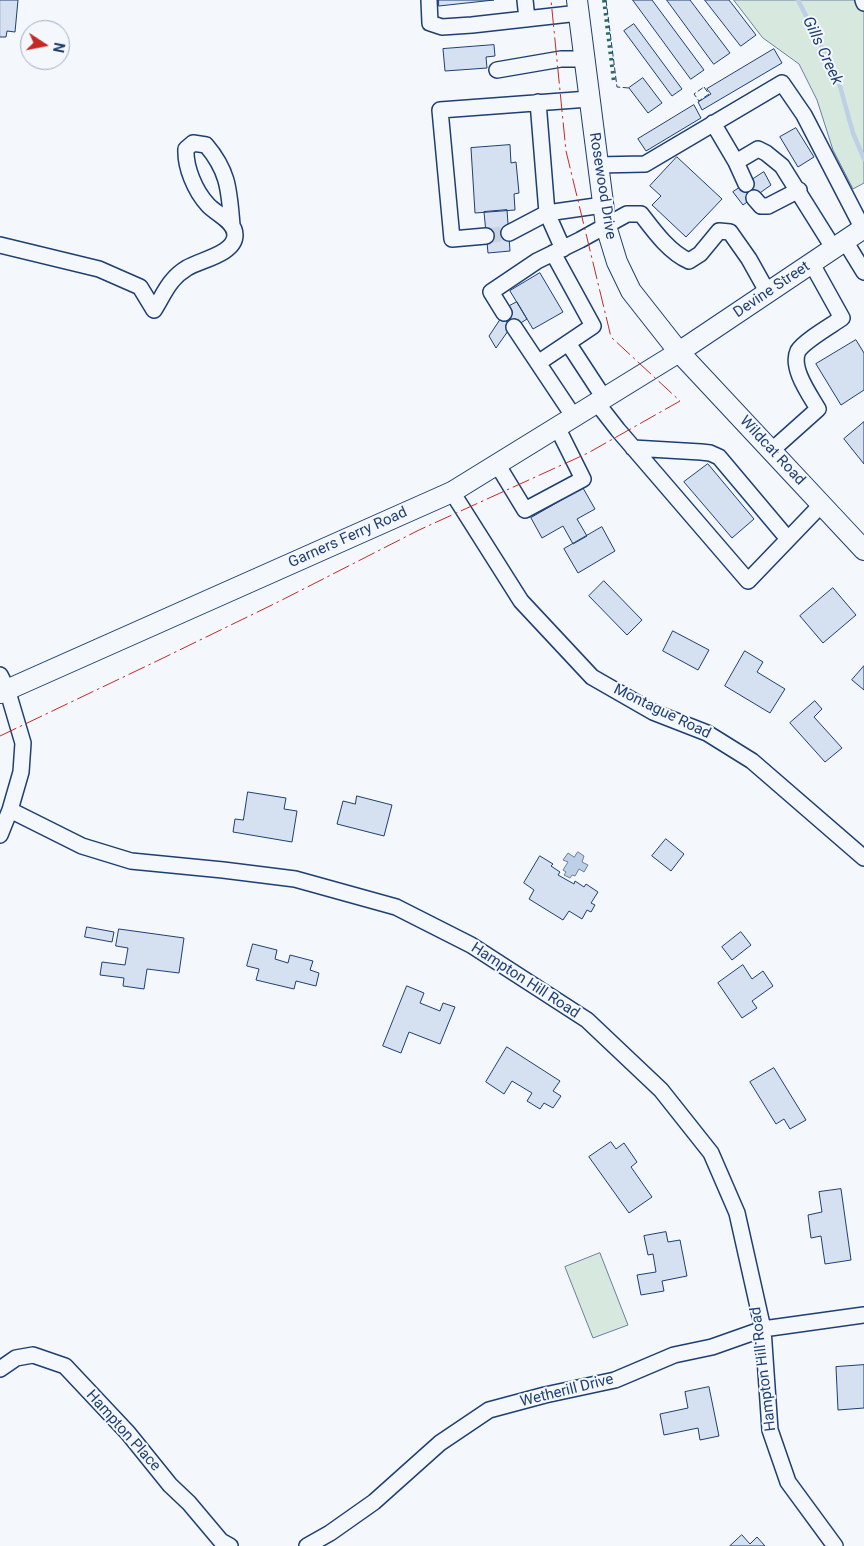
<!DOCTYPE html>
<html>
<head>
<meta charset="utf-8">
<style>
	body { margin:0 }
	#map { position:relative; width:864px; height:1546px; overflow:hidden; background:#f4f7fb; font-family:Roboto,sans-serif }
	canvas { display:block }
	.north { position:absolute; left:20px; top:20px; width:50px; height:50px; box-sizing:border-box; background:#f4f7fb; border:1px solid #9eadc5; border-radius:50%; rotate:101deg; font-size:14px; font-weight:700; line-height:20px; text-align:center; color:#1d3f73 }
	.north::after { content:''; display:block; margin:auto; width:18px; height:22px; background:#c62828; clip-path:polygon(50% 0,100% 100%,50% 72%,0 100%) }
</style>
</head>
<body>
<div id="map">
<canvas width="864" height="1546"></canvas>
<div class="north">N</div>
</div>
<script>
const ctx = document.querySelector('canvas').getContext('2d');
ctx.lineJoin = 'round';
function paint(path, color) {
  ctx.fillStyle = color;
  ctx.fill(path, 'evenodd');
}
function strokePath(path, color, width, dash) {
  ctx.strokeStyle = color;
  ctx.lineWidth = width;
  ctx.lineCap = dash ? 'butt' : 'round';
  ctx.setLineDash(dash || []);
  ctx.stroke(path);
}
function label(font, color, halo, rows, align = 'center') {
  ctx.font = font + ' Roboto,sans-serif';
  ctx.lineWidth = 4;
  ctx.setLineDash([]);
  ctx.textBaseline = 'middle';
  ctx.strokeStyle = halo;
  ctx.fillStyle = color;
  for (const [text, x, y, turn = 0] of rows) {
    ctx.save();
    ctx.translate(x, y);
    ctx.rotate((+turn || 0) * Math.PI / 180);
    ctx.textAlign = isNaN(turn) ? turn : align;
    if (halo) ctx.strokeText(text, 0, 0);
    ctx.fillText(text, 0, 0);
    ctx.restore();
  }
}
const green = new Path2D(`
	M734,0H864V183L853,189L833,150L817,100L799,64L763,38Z
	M600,1253L628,1325L593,1338L565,1267Z`);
paint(green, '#d7e8df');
strokePath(green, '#687fa3', 1);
const water = new Path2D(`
	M578,852L584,856L582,862L588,865L584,872L579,869L575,876L572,875L570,878L564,875L566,872L563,870L568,862L563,860L568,853L574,857Z`);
paint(water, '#bed0e5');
strokePath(water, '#687fa3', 1);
strokePath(new Path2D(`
	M798,0L838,79L853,133L864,159`), '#bed0e5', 4.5);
const building = new Path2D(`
	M0,0H18L15,32L7,31L6,37H0Z
	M439,0H494L439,6Z
	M633,0H652L704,70L691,79Z
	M667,0H690L730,53L714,64Z
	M705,0H729L756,35L741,46Z
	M634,24L682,89L672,96L624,31Z
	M494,45L495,56L486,57L487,68L445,71L443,49Z
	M774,49L782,63L702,110L698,102L711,94L707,89Z
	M643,78L662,103L648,113L629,88Z
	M694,105L701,118L646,151L638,139Z
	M796,128L814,157L798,167L780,137Z
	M510,145L511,163L516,162L519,193L514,194L515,210L475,213L471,148Z
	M677,157L722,199L686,237L652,205L661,196L650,186Z
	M764,172L771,185L743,205L733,192Z
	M507,210L510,251L488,253L484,212Z
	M540,273L563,312L533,329L510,291Z
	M517,302L527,319L508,331L496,348L489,336L509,306Z
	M856,340L864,353V390L841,405L816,364Z
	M864,422V464L844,439Z
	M708,464L754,519L732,538L684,482Z
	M583,488L595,509L577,519L587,536L573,544L563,526L542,538L531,518Z
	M602,527L615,551L578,573L564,549Z
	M604,581L642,620L627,635L589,596Z
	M833,588L856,615L823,643L800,616Z
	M673,631L709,650L698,670L663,651Z
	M745,651L763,662L757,672L785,689L770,713L725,686Z
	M864,666V690L852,680Z
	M815,701L822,709L814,717L842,748L825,762L790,723Z
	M248,792L286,798L284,809L297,811L292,842L233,832L235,819L243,820Z
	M357,796L392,805L384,836L337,824L343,801L355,804Z
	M666,839L684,854L671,871L652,856Z
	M540,856L553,864L551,866L560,872L558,875L574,884L575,881L584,887L586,884L598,892L591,903L595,905L591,912L587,910L582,919L569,911L563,920L529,899L534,890L524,883Z
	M87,927L114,932L112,942L85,937Z
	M119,929L184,938L179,973L147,969L144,989L123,986L124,978L100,975L102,962L125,965L128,948L116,946Z
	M741,932L751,945L732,960L722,947Z
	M253,944L277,950L275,959L288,963L290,955L313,961L310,970L319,973L316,986L296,981L294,989L256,980L259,969L247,966Z
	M743,965L752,979L763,971L773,986L752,1001L757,1008L742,1018L718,983Z
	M407,986L424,993L420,1003L440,1011L443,1003L455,1007L440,1044L409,1032L401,1053L383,1046Z
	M507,1047L560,1081L553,1091L561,1096L553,1108L544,1103L540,1109L527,1101L532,1093L512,1081L504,1094L486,1082Z
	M774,1068L806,1120L790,1129L784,1119L776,1124L750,1082Z
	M611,1142L616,1149L624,1143L637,1162L631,1167L652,1197L629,1213L589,1157Z
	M841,1189L851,1260L825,1264L821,1236L811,1238L808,1215L822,1212L819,1192Z
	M666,1232L668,1242L680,1240L687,1276L662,1281L664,1291L641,1295L637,1275L656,1272L653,1254L648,1255L644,1236Z
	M864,1365V1408L838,1410L836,1367Z
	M709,1387L719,1436L700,1440L698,1428L664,1435L660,1414L688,1408L685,1392Z
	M742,1535L750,1544L757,1537L765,1546H730Z`);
paint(building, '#d5e0f0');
strokePath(building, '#1d3f73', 1);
strokePath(new Path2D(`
	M486,236L509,233`), '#c9d2e0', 15, [15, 8]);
const minor = new Path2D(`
	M429,0L430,23L442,27L472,25L579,13
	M525,0L527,19
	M863,0L864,3
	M497,70L561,59H584
	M538,102L547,213L563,249
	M713,123L736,162L758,149L766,153L782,166L834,249
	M736,162L746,184
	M597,165L645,164L782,83L804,115L863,229
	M754,198L761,206H768L799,190
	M509,233L547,213L603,205
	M486,236L452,239L440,110L589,99
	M845,241L864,272
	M0,245L99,269L140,287L154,310C160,301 165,289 172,281C176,276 182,271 187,268C200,260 235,254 235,235C235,221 216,214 208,205C195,191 185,167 186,149L193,143L206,145C229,172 229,191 232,225
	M504,313L491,292L537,261L580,240L627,214H641C654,231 669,252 689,261L700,254L719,231L730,232L749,259L768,293
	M514,327L574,417
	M568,343L604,398
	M538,363L593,326L553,253
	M597,403L618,430L748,581L821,505
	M633,448L701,452L710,453L719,457L788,539
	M771,451L818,409C810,395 790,368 798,351C804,341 832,325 842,318L812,264
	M497,464L525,510L583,479L557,427
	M452,492L521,601L592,677L653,712L707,733L752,761L864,858
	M0,675L7,689L23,743L21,772L10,810L82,846L131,861L223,870L295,879L396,907L471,945L587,1020L661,1090L711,1153L737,1213L763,1329L770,1430L788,1482L835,1546
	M0,835L10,810
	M0,1369L16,1358L33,1355L65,1366L128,1433L170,1485L189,1503L221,1541L230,1546
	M307,1546L330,1533L374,1502L440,1443L489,1410L545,1395L615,1380L674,1355L712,1347L763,1329L864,1315`);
const major = new Path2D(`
	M577,0L606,226L617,262L631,291L679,352L864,550
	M0,693L452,492L679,352L864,228`);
strokePath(minor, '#1d3f73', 18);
strokePath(major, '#1d3f73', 22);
strokePath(minor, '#f4f7fb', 15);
strokePath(major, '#f4f7fb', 20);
strokePath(new Path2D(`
	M604,0L614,83`), '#2c6c60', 4, [2.5, 4]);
strokePath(new Path2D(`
	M606,0L617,87L629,88
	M704,87L709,94L699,101L694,94Z`), '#1d3f73', 1, [6, 2.5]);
strokePath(new Path2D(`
	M0,736L159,660L278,602L419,530L588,453L680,401L611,337L566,151L551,0`), '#c62828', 1, [18, 4, 2.5, 4]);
label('15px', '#1d3f73', '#f4f7fb', [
	["Rosewood Drive",602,186,81],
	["Devine Street",772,290,-34],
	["Wildcat Road",772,451,47],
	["Garners Ferry Road",348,538,-24],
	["Montague Road",662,712,26],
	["Hampton Hill Road",525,981,33],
	["Hampton Hill Road",764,1369,-97],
	["Wetherill Drive",567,1391,-14],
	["Hampton Place",123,1431,48]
]);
label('italic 16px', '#1d3f73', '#f4f7fb', [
	["Gills Creek",822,51,65]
]);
</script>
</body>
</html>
